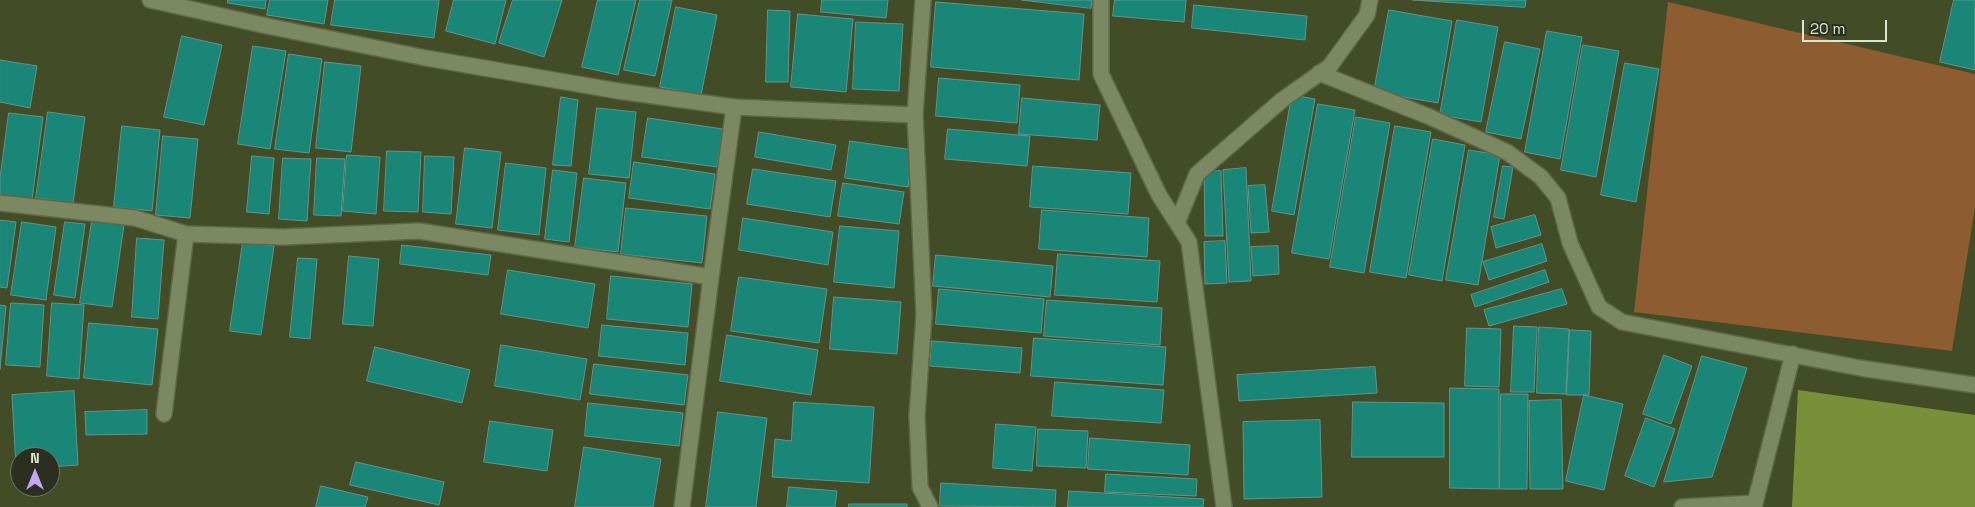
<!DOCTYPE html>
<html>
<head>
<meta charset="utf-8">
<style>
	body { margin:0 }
	#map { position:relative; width:1975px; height:507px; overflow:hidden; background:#424c27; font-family:"Space Grotesk",sans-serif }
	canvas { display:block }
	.north { position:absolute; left:10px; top:447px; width:50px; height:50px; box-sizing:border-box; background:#2b2f1f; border:1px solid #737866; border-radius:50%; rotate:0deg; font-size:14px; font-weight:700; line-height:20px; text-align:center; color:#dee5d0 }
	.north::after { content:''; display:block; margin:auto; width:18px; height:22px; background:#c4a7f1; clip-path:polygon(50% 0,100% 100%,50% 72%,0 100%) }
	.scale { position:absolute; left:1802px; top:20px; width:85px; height:22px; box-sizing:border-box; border:2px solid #dee5d0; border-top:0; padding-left:6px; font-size:15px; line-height:18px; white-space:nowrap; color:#dee5d0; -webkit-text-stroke:4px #2b2f1f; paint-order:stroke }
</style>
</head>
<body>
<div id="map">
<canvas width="1975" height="507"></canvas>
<div class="north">N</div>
<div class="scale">20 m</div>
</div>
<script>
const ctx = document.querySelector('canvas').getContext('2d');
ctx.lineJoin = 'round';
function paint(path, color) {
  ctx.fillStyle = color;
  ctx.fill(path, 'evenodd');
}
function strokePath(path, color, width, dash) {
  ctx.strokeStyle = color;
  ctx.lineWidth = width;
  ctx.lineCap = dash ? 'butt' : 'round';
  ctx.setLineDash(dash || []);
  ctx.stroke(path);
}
paint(new Path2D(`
	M1668,2L1975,74V207L1952,351L1634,312Z`), '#8d5c30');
paint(new Path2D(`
	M1798,390L1975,415V507H1792Z`), '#7a9038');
const building = new Path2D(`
	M228,0H266L265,9L228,3Z
	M270,0H328L324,24L267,15Z
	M335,0H439L434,38L331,25Z
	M454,0H506L495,44L446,31Z
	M513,0H562L544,57L499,43Z
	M598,0H636L618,75L582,67Z
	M640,0H672L655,76L624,70Z
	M822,0H888L886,18L821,12Z
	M1022,0H1092L1091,8Z
	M1115,0H1186L1184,22L1113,16Z
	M1413,0H1526L1525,7Z
	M1954,0H1975V70L1940,62Z
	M936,2L1084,14L1079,80L931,67Z
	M1194,5L1307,16L1305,40L1192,28Z
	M676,7L717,15L701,95L660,87Z
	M768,10L790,11L788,82H766Z
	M1389,10L1452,21L1438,103L1374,92Z
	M798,14L853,19L846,92L791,87Z
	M1457,20L1498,27L1481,122L1440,115Z
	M856,22L903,24L899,91L853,89Z
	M1547,31L1582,37L1560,159L1525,152Z
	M182,36L222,45L204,125L164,117Z
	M1505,42L1540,49L1521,139L1486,132Z
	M1583,45L1619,51L1596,177L1561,170Z
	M253,46L286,51L270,149L238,144Z
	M289,54L322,59L309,153L275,149Z
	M0,60L37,66L30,108L0,102Z
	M325,62L361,66L351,152L316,148Z
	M1625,63L1659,69L1636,202L1601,195Z
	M939,78L1020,85L1017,123L936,116Z
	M1292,95L1315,99L1294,215L1272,211Z
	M561,97L578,100L571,166L553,165Z
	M1022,98L1100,105L1097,140L1019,134Z
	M1318,104L1355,110L1329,259L1292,253Z
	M597,108L636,112L629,178L589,174Z
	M48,112L85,117L73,203L36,198Z
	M9,113L43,117L32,200L0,196V178Z
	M1356,117L1390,123L1364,273L1330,267Z
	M648,118L723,129L717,167L642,157Z
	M122,126L160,130L152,211L114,207Z
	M1395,126L1431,132L1406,278L1370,272Z
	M948,129L1030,136L1027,166L945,159Z
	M759,132L836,145L831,170L755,157Z
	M163,136L198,139L190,218L156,215Z
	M1433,139L1465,145L1442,281L1409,275Z
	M850,141L913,150L908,187L845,178Z
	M465,148L501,152L492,228L456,224Z
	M1469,150L1500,155L1478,285L1446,280Z
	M387,151L421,152L418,212L384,211Z
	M347,155L380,157L376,214L343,211Z
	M252,156L274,158L269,214L247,212Z
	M425,156L454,157L451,214L423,212Z
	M283,158L311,159L307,221L279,219Z
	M317,158L345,159L341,216L314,215Z
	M634,162L715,174L710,209L629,198Z
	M506,163L546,168L539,235L498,230Z
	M1033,166L1131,173L1128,214L1030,207Z
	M1503,166L1513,167L1504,219L1494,217Z
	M1246,168L1251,281L1229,282L1223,170Z
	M753,169L836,181L830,217L747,204Z
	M553,170L577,173L569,242L545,239Z
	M1221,171L1223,236H1205L1204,172Z
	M584,178L626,183L618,252L575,247Z
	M843,183L904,192L899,224L838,216Z
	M1265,185L1269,232L1251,233L1248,186Z
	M626,208L707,216L702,263L621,254Z
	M1042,210L1149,218L1147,257L1039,249Z
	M1535,215L1541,235L1496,248L1491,227Z
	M743,218L833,232L828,265L739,250Z
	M0,220L16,222L7,288L0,287Z
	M92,221L124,225L112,307L80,303Z
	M22,222L56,227L46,300L11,295Z
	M65,222L85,224L75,298L54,295Z
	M840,226L899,231L894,288L834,282Z
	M137,238L164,240L158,319L132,317Z
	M1225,241L1227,283L1205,284L1204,242Z
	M243,242L274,246L261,335L230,331Z
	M1542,244L1547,261L1489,280L1483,262Z
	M402,245L491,255L488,275L400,264Z
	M1278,246L1279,274L1253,276L1251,247Z
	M1058,254L1160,261L1157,302L1055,295Z
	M936,255L1053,266L1050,297L933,286Z
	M349,256L379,259L373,326L343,324Z
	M298,258L317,259L310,339L290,337Z
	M508,270L595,284L588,328L501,314Z
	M1545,270L1549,282L1475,307L1471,295Z
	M611,276L692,284L688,327L607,319Z
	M739,277L827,289L819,343L731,331Z
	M939,289L1044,299L1041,333L936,324Z
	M1562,289L1567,304L1489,326L1484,310Z
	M834,297L901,302L897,354L830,349Z
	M1047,300L1162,308L1160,345L1044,336Z
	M11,303L44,305L40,367L6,365Z
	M52,303L84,305L79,379L47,376Z
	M0,305L6,306L0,369Z
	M89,323L158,329L152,385L84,378Z
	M602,325L688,333L685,365L599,356Z
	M1514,326L1537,327L1534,392H1511Z
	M1539,327L1569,329L1566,394L1537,393Z
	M1467,328L1501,329L1499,387L1465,386Z
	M1570,330L1591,331L1589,395H1567Z
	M727,335L818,350L811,395L720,381Z
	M1034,338L1166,347L1163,385L1031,376Z
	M932,341L1022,348L1020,373L930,366Z
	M501,345L587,359L580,400L495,386Z
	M375,347L470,370L462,403L367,381Z
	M1664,355L1692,366L1671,424L1643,414Z
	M1702,356L1747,368L1712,477L1664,482Z
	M594,364L688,375L684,405L590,394Z
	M1375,367L1377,393L1239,401L1237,375Z
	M1055,382L1164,390L1161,423L1052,416Z
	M1450,388L1499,389V489L1450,488Z
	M74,391L78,465L50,467V457H20V468H16L12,395Z
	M1501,394H1528L1527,489H1500Z
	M1584,395L1623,404L1604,490L1566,481Z
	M1561,400L1563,489H1530L1529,401Z
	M794,402L874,407L869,483L772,477L775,439L791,441Z
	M1353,402L1444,403V457H1352Z
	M588,403L683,413L679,446L585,436Z
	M147,410V434L86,435L85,412Z
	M718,412L767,418L756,507H706Z
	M1646,418L1675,429L1654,487L1625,476Z
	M1320,420L1322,497L1244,499L1243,422Z
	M490,421L553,430L547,471L484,462Z
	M996,424L1036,427L1032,471L993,468Z
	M1038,429L1088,431L1086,468L1037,466Z
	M1090,438L1190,445L1188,475L1088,469Z
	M584,447L661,459L653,507H575Z
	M356,462L444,482L439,505L350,485Z
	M1106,474L1197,479L1196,496L1105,492Z
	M941,483L1056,490L1055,507L940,506Z
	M321,486L368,497L365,507H316Z
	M789,487L837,491L835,507H787Z
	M1069,491L1204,499L1203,507H1068Z
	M849,504H907V507H849Z`);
paint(building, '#198678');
strokePath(building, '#61958c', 1);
const minor = new Path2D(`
	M150,0L267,26L426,58L618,91L734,107L915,115
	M923,0L915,115L924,315L917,416L920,487L930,507
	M1101,0V74L1159,195L1189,242L1224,507
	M1319,73L1430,117L1507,152L1541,177L1558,198L1570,243L1599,307L1622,322L1860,368L1975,385
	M0,203L135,218L186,234
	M1177,223L1197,174L1282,100L1330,66L1367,15L1370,0
	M164,414L186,234L284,237L419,231L711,277
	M682,507L711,277L734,107
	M1682,507L1754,503
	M1754,507L1793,354`);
strokePath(minor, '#5f6748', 18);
strokePath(minor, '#7c8861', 15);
</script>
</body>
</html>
